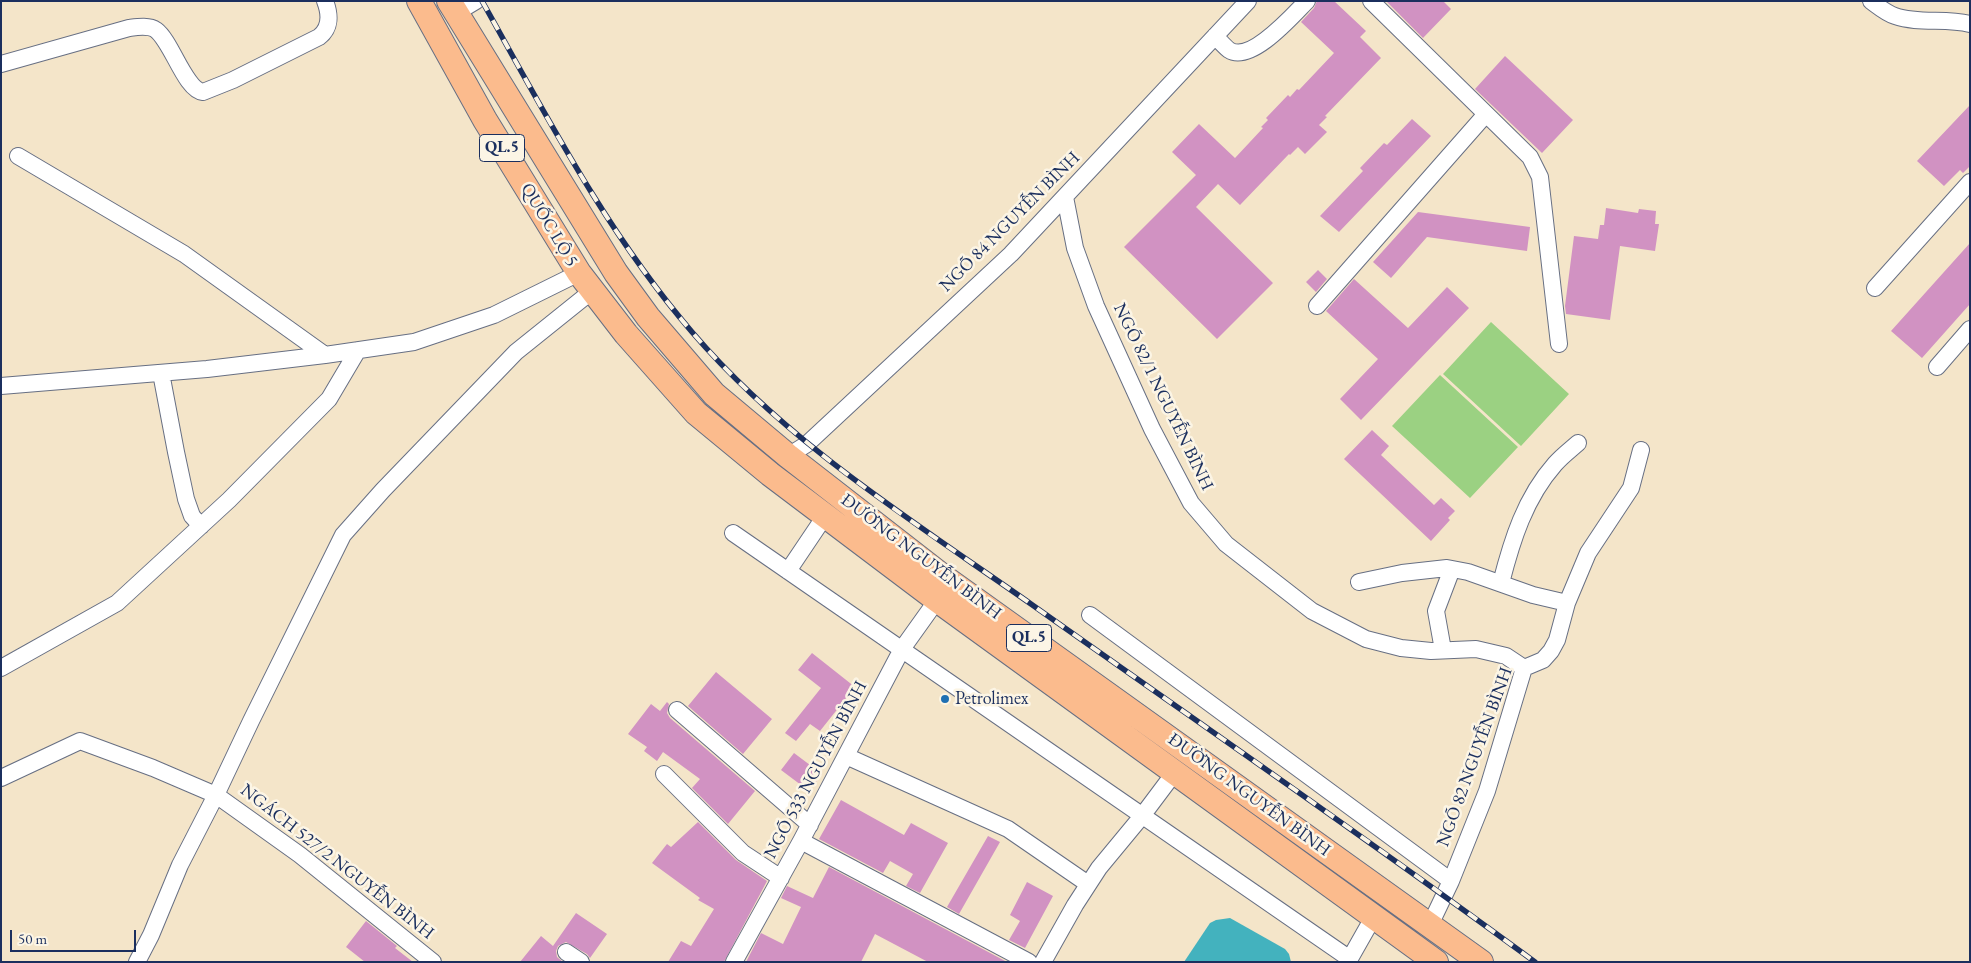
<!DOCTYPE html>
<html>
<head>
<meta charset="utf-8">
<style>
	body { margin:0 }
	#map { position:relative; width:1971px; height:963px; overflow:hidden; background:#f4e5c9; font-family:"EB Garamond",serif }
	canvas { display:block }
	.frame { position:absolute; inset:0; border:2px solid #1b2f5e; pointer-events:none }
	.scale { position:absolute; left:10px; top:930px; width:126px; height:22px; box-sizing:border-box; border:2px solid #1b2f5e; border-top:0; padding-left:6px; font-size:15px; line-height:18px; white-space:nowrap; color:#1b2f5e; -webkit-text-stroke:4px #fcf5e5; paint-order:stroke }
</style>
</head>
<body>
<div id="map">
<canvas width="1971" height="963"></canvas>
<div class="frame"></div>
<div class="scale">50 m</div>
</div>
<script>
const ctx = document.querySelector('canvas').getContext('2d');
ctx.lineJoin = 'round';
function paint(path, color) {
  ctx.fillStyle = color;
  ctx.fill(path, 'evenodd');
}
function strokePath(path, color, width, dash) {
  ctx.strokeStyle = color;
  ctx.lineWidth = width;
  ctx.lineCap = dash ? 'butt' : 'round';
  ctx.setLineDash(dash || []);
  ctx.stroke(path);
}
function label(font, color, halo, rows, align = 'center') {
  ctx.font = font + ' "EB Garamond",serif';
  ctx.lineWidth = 5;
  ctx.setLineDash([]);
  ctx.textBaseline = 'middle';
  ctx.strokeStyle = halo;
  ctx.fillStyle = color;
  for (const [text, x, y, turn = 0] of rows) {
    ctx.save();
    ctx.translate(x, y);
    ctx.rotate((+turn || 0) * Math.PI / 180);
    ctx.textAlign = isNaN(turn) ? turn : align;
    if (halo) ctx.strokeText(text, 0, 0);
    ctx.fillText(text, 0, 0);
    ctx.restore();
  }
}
paint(new Path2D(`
	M1491,322L1569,394L1521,446L1443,374Z
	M1440,375L1518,447L1470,498L1392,426Z`), '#9bd182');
paint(new Path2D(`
	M1230,918L1285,949L1289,954L1291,962H1184L1210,923L1216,920Z`), '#43b2be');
paint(new Path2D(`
	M1317,1H1334L1366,31L1360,37L1381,58L1325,116L1327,117L1319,125L1327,132L1305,154L1298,147L1290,155L1289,154L1240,205L1218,184L1196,207L1273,283L1217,339L1124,247L1196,175L1172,152L1199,124L1235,158L1263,128L1261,127L1268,120L1266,118L1288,95L1290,97L1297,89L1299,90L1334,53L1301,22L1314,8Z
	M1386,1H1443L1451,9L1423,38Z
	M1505,56L1573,120L1542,153L1475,89Z
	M1970,105V166L1963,173L1960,170L1944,186L1917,161Z
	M1412,119L1431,136L1339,232L1320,216L1363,171L1360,168L1384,143L1387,145Z
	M1606,208L1638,213L1639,209L1656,211L1655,224H1659L1655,251L1620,246L1610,320L1566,314L1565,306L1574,236L1598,239L1600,225H1604Z
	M1418,212L1530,227L1527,251L1427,237L1391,278L1373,262Z
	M1970,243V304L1922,358L1891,331Z
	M1318,270L1327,279L1316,292L1306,282Z
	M1354,279L1408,328L1447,287L1469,308L1361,420L1340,399L1378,359L1326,311Z
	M1372,430L1389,446L1381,455L1434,505L1441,498L1455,511L1448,518L1450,520L1431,541L1344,459Z
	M812,653L855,687L820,731L810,724L796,741L785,733L821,688L798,670Z
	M716,672L772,719L743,754L688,706Z
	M667,702L669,704L667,713L670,718L755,791L728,824L692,788L700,779L663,752L657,761L644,751L647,747L628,734L651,704L660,711Z
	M794,753L822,774L809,791L781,770Z
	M841,800L904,835L911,823L948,843L920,893L906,886L913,874L890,861L883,873L819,839Z
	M698,822L736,860L767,881L724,962H668L681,941L691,946L714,909L698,900L700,898L652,863L667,844L671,847Z
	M988,836L1000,842L959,914L947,907Z
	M829,867L1007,962H928L875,934L861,962H746L761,933L783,944L801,907L781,898L787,886L813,898Z
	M1027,882L1053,896L1025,948L1009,940L1020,921L1010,915Z
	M576,913L607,934L590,958L587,954L566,942L558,946L556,951L557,957L563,962H520L541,936L553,946Z
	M366,921L397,946L395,948L413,962H365L346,947Z`), '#d192c2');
const minor = new Path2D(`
	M1371,1L1530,157L1540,177L1559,344
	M1871,1C1879,7 1886,13 1895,16C1918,24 1946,18 1970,24
	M456,13L476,1
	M1215,36C1219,40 1224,46 1229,50C1251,64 1293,15 1307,1
	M1,64L129,28C137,27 149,25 156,30C172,42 185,90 203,92L233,80L319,37C331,28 330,14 325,1
	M18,156L184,254L325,355
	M1065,197L1075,248L1096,306L1152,429L1191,503L1226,544L1312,611L1366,639L1401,648L1431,651L1476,649L1506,656L1524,668
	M1875,288L1970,182
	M1317,306L1486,114
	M1937,367L1970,329
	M161,373L176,452L186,499L192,516L201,526
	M1,386L207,369L325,355L414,342L494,315L579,273
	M788,456L807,444L1011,254L1248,1
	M733,533L1350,959
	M788,571L825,516
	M1359,582L1402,573L1447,568L1468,572L1533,595L1567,603
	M1501,583C1512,540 1525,498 1555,464C1562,456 1570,450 1578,443
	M1090,615L1451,881
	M1443,650L1436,611L1452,569
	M1,668L117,603L229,500L329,399L358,350
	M677,710L810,825
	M846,756L1008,829L1088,884
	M664,774L743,853L781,878
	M1,778L80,741L153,768L216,795L300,855L433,962
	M801,841L1029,962
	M1430,925L1451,881L1487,791L1524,668L1543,660L1551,651L1557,640L1567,603L1588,553L1631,488L1641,450
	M566,952L581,962
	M137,962L151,935L180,865L216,795L251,721L343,535L383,490L516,352L592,291
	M734,962L801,841L902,649L937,600
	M1043,962L1075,905L1099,868L1142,816L1175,772
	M1348,962L1374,916`);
const highway = new Path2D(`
	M419,1L485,120L579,273L626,334L696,413L770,474L937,600L1436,962
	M449,1L616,273L648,317L714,394L788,456L941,575L1481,962`);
strokePath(minor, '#676f83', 18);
strokePath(highway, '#676f83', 26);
strokePath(minor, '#fff', 16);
strokePath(highway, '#fbbb8d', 24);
const rail = new Path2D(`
	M482,1C546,115 606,232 692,332C787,443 913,521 1031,604C1199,723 1369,840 1535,962`);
strokePath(rail, '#1b2f5e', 5.5);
strokePath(rail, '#fcf5e5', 4, [11]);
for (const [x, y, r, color] of [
	[945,699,5,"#1f6fb2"]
]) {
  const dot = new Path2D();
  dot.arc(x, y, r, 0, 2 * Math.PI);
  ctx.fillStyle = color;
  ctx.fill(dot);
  strokePath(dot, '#fcf5e5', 2);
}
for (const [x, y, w] of [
	[502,148,45],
	[1029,638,45]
]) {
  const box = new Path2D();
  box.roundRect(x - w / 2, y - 13.5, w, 27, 4);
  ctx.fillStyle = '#fcf5e5';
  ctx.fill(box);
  strokePath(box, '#1b2f5e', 1);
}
label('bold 16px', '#1b2f5e', null, [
	["QL.5",502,148],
	["QL.5",1029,638]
]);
label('18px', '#1b2f5e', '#fcf5e5', [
	["NGÕ 84 NGUYỄN BÌNH",1010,222,-45],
	["QUỐC LỘ 5",549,225,59],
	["NGÕ 82/1 NGUYỄN BÌNH",1163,397,64],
	["ĐƯỜNG NGUYỄN BÌNH",921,557,37],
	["NGÕ 82 NGUYỄN BÌNH",1475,757,-70],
	["NGÕ 533 NGUYỄN BÌNH",816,770,-62],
	["ĐƯỜNG NGUYỄN BÌNH",1249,795,36],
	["NGÁCH 527/2 NGUYỄN BÌNH",337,862,38]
]);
label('18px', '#1b2f5e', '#fcf5e5', [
	["Petrolimex",955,699]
], 'left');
</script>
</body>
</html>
